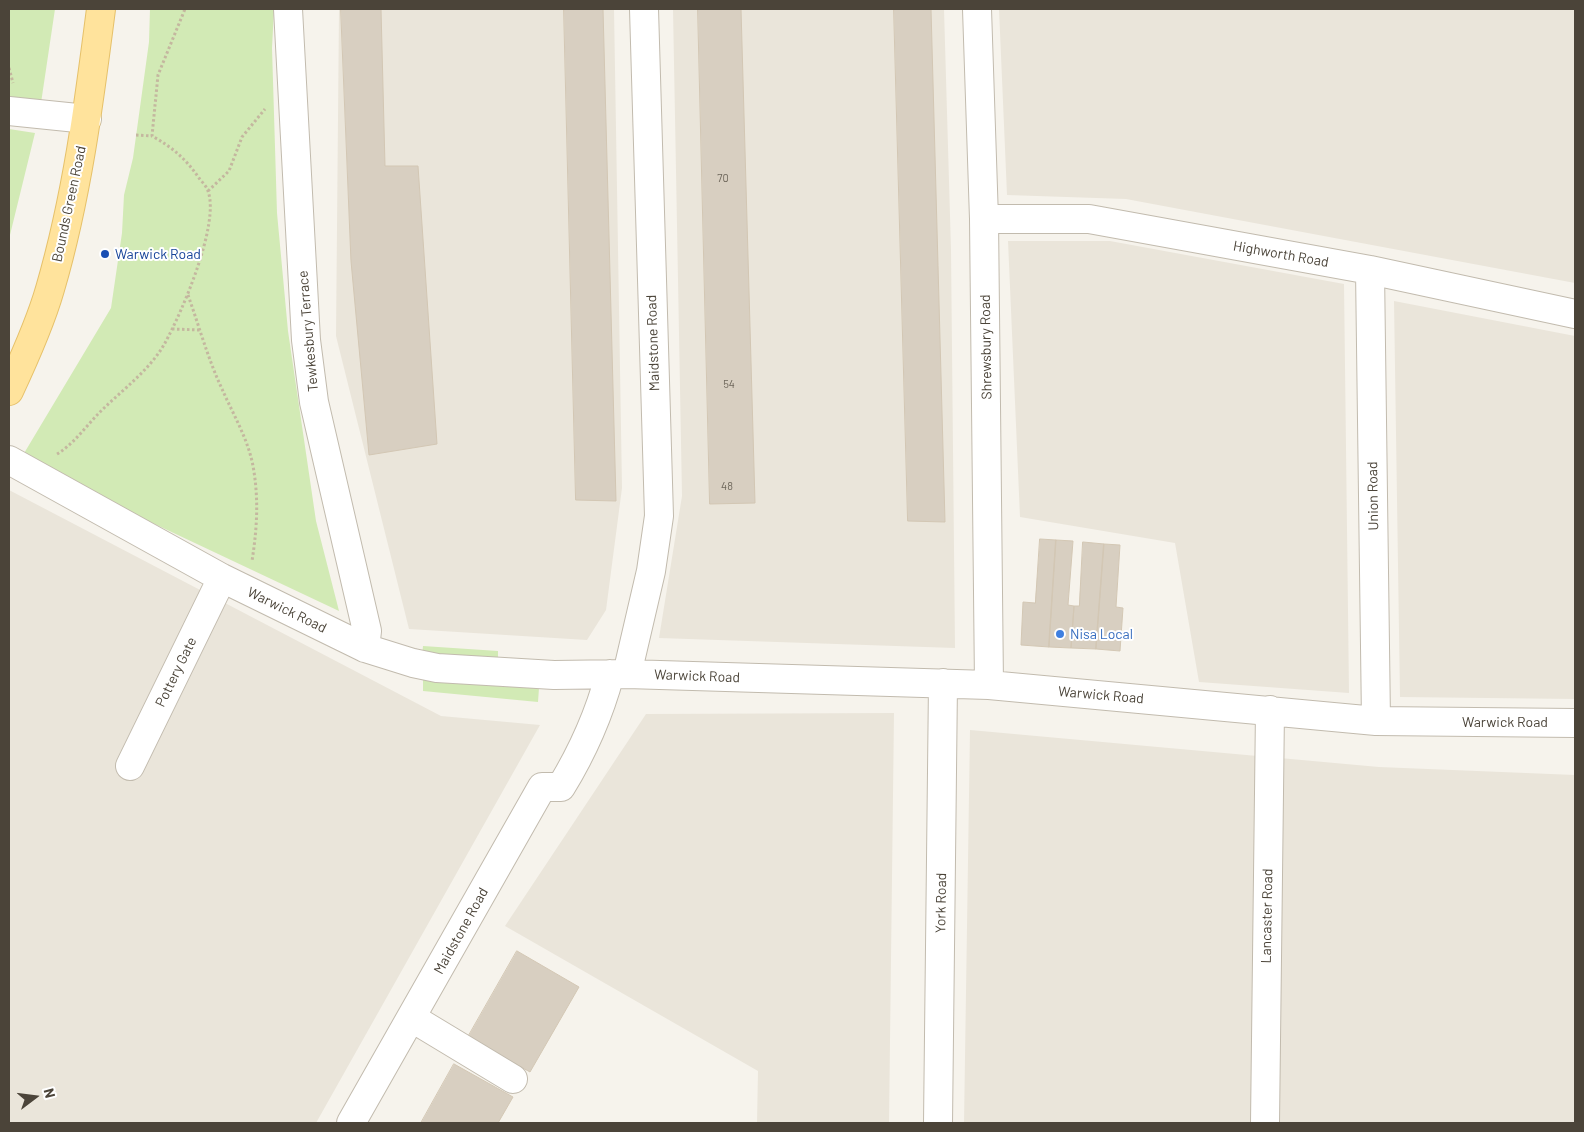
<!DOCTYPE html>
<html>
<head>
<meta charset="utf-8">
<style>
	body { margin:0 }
	#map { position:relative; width:1584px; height:1132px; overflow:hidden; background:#f6f3ec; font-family:Barlow,sans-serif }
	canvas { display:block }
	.frame { position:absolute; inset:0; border:10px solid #4b4439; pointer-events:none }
	.north { position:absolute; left:10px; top:1072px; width:50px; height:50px; -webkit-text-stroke:4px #fff; paint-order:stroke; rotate:75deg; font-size:14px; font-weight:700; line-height:20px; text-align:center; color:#4b4439 }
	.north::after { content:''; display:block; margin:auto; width:18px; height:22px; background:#4b4439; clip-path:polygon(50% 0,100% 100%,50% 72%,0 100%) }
</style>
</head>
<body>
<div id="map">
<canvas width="1584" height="1132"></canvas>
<div class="frame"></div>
<div class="north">N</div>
</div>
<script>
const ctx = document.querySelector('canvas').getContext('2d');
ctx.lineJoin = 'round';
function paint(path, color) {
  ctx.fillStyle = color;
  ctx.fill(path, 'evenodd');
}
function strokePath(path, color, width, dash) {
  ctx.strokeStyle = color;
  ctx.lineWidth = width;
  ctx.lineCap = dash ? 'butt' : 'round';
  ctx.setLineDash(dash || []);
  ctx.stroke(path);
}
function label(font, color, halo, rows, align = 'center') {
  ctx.font = font + ' Barlow,sans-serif';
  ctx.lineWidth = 4;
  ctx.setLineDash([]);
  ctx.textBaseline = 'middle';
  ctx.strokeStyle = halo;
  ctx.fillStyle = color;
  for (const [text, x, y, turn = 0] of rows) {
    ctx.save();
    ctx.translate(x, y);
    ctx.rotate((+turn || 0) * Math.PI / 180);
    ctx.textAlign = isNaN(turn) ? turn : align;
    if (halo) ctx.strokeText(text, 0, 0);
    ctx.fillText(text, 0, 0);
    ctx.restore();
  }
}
paint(new Path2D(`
	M339,9H614L622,488L606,610L587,640L409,629L336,336Z
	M673,9H944L951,250L955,648L659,638L682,496Z
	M999,9H1575V283L1126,199L1007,195Z
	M1008,241H1110L1344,284L1349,693L1199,682L1175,543L1020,517Z
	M1394,301L1575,336V699L1400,697Z
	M9,490L441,716L540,725L316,1123H9Z
	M894,713L889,1123H757L758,1071L505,926L646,714Z
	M970,730L1379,767L1575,775V1123H964Z`), '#eae5da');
paint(new Path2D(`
	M9,9H55L41,103L9,97Z
	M150,9H274L272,48L277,213L288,331L316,521L339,611L127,511L23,455L111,308L122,233L124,195L133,158L149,42Z
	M9,129L35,133L9,239Z
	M423,646L498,651V663L422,657Z
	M423,679L539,688L538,702L423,691Z`), '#d2eab5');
const building = new Path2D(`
	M341,9H381L385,166H418L437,444L369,455L351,261Z
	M564,9H603L616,501L576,500Z
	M698,9H741L755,503L710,504Z
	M894,9H931L945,522L908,521Z
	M1040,539L1056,540L1049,647L1021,645L1023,602L1035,603Z
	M1056,540L1073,541L1068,605L1074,606L1071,648L1049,647Z
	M1083,542L1104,544L1096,649L1071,648L1074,606H1079Z
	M1104,544L1120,545L1116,607L1123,608L1120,651L1096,649Z
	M517,951L579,987L530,1072L468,1037Z
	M454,1064L513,1097L498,1123H421Z`);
paint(building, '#d8cfc1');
strokePath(building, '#d3c7b4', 1);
const street = new Path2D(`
	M288,9L306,340L314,402L367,631L365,648
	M977,9L984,219L989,685
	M9,111L87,119
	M984,219H1089L1370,270L1575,314
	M1370,270L1376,721
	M9,460L222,578L365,648L413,663L437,668L554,675L627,674L989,685L1376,721L1575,723
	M627,674L651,571L659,516L644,9
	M130,766L222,578
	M412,1018L513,1079
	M351,1123L542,787H561C583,751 599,715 610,674
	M938,1123L943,683
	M1265,1123L1270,710`);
const primary = new Path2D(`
	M9,391C24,359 40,324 50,289C77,197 89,103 101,9`);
strokePath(street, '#c2bbae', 30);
strokePath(primary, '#e6c16a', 30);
strokePath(new Path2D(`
	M9,68L13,83
	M136,135L152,136
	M208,191L229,171L242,137L265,109
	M188,295C199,326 208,359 222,389C233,414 248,439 253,466C259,499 257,529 252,561
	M172,329L200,330
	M57,454C74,444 86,426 100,412C122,390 150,370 165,343C182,312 220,224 208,191C207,187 202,182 199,178C186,159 172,147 152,136L158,75L185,9`), '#c4b79f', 3, [2.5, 2.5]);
strokePath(street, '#fff', 28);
strokePath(primary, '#ffe39c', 28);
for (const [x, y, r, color] of [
	[105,254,5,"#1a4fb4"],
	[1060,634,5,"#3f7fe0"]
]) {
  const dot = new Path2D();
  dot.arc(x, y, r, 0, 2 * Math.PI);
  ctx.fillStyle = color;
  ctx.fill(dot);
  strokePath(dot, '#fff', 2);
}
label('11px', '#6e675b', null, [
	["70",723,178],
	["54",729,384],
	["48",727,486]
]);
label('14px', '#4b4439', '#fff', [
	["Bounds Green Road",69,204,-78],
	["Highworth Road",1281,254,10],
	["Tewkesbury Terrace",308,331,-95],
	["Maidstone Road",653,343,-92],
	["Shrewsbury Road",986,347,-91],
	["Union Road",1373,496,-91],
	["Warwick Road",287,610,26],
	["Pottery Gate",176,672,-64],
	["Warwick Road",697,676,2],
	["Warwick Road",1101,695,5],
	["Warwick Road",1505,722],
	["York Road",941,903,-89],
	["Lancaster Road",1267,916,-89],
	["Maidstone Road",461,931,-61]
]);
label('14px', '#164399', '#fff', [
	["Warwick Road",115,254]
], 'left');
label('14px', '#366cbe', '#fff', [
	["Nisa Local",1070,634]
], 'left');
</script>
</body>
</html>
